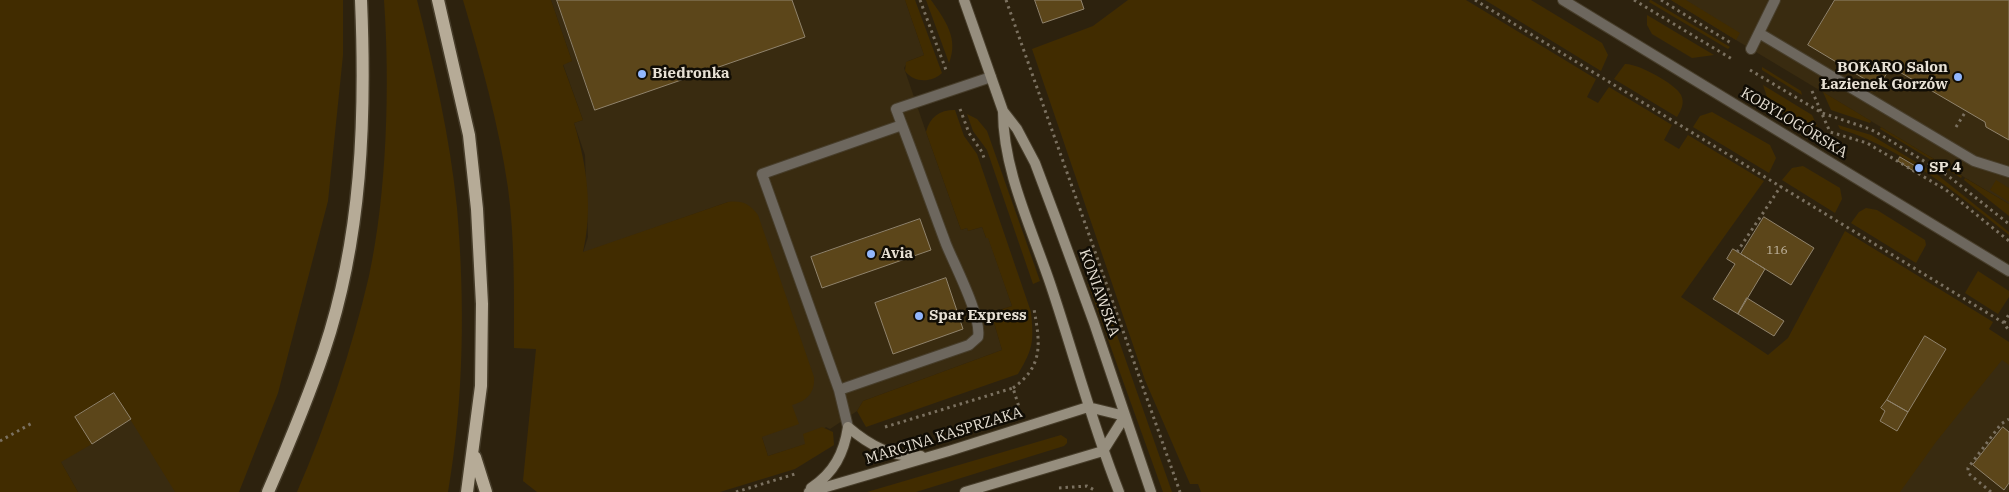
<!DOCTYPE html>
<meta charset="utf-8">
<style>
body{margin:0}
canvas{display:block;background:#2d220e}
</style>
<canvas width="2009" height="492"></canvas>
<script>
const context = document.querySelector('canvas').getContext('2d');
context.lineJoin = 'round';
function fillPath(path, color) { context.fillStyle = color; context.fill(path, 'evenodd'); }
function stroke(path, color, width, dash) { context.strokeStyle = color; context.lineWidth = width; context.lineCap = dash ? 'butt' : 'round'; context.setLineDash(dash || []); context.stroke(path); }
function drawText(font, color, halo, rows, align = 'center') {
  context.font = font + ' "IBM Plex Serif",serif'; context.lineWidth = 5; context.setLineDash([]); context.textBaseline = 'middle'; context.strokeStyle = halo; context.fillStyle = color; for (const [text, x, y, turn = 0] of rows) {
    context.save(); context.translate(x, y); context.rotate((+turn || 0) * Math.PI / 180); context.textAlign = isNaN(turn) ? turn : align; if (halo) context.strokeText(text, 0, 0); context.fillText(text, 0, 0); context.restore();
  }
}
fillPath(new Path2D(`
 M 551,0 L 905,0 L 924,55 L 908,61 L 904,68 L 926,132 L 961,230 L 967,228 L 968,231 L 982,227 L 986,238 L 988,237 L 1012,306 L 993,312 L 992,316 L 1002,350 L 863,401 L 857,411 L 830,429 L 826,427 L 806,444 L 768,456 L 762,437 L 792,404 L 728,202 L 583,253 L 588,237 L 585,155 L 574,123 L 583,120 L 563,64 L 572,61 Z
 M 1671,0 L 2009,0 L 2009,204 L 1736,40 Z
 M 0,154 L 187,492 L 78,492 L 0,355 Z
 M 2009,352 L 2009,492 L 1846,492 Z`), '#392b10');
fillPath(new Path2D(`
 M 0,0 L 343,0 L 343,55 L 328,201 L 278,393 L 239,492 L 175,492 L 114,393 L 75,417 L 92,444 L 61,462 L 78,492 L 0,492 Z
 M 384,0 L 417,0 C 434,68 450,138 457,208 C 465,302 464,399 448,492 L 297,492 C 327,423 352,349 369,276 C 387,193 390,85 384,0 Z
 M 463,0 L 551,0 L 572,61 L 563,65 L 583,120 L 574,123 C 587,166 593,208 583,252 L 728,202 C 742,200 750,204 758,215 L 814,377 C 815,393 807,401 792,405 L 799,424 L 762,437 L 768,456 L 805,444 L 803,434 L 822,427 L 833,432 L 834,445 L 795,469 L 720,492 L 537,492 L 523,481 L 536,349 L 514,348 C 514,295 515,241 508,188 C 499,125 481,61 463,0 Z
 M 905,0 L 915,0 L 942,73 C 931,83 914,83 905,71 L 906,62 L 924,55 Z
 M 926,0 L 931,0 C 945,20 959,38 949,63 Z
 M 1128,0 L 1466,0 L 1596,79 L 1587,97 L 1598,103 L 1609,87 L 1672,125 L 1664,140 L 1679,149 L 1688,135 L 1764,181 L 1681,297 L 1768,355 L 1788,338 L 1845,231 L 1993,322 L 1989,329 L 2009,342 L 2009,365 L 2002,360 L 1936,442 L 1900,492 L 1201,492 L 1198,484 L 1190,484 L 1145,380 L 1032,49 L 1093,26 Z
 M 1485,0 L 1531,0 L 1602,43 L 1608,55 L 1601,71 Z
 M 1650,0 L 1651,0 L 1730,47 L 1728,49 L 1649,2 Z
 M 1671,0 L 1686,0 L 1740,33 L 1736,40 Z
 M 1647,15 L 1714,55 L 1692,58 L 1652,34 L 1647,25 Z
 M 1625,64 C 1637,63 1676,84 1681,95 C 1685,103 1681,110 1677,117 L 1614,79 Z
 M 1762,67 L 1801,91 L 1802,95 L 1762,70 Z
 M 1763,85 L 1812,115 L 1821,134 L 1770,106 Z
 M 1823,92 L 1871,121 L 1870,123 L 1831,110 Z
 M 955,110 L 964,136 L 977,154 L 1031,312 C 1034,342 1033,349 1018,374 L 866,427 L 857,411 L 863,401 L 1002,350 L 992,316 L 993,312 L 1012,306 L 988,238 L 986,238 L 982,227 L 968,231 L 967,228 L 961,230 L 926,132 C 930,117 939,110 955,110 Z
 M 1712,112 L 1770,145 L 1776,158 L 1769,173 L 1693,127 L 1700,116 Z
 M 967,114 L 977,119 L 987,131 L 1040,281 L 1033,284 L 987,150 L 973,131 Z
 M 1838,125 L 1871,135 L 1939,176 L 2009,232 L 2009,235 C 1957,194 1904,149 1840,129 Z
 M 1881,127 L 1962,176 L 1961,178 L 1880,129 Z
 M 1803,166 L 1840,188 L 1842,199 L 1835,213 L 1782,180 L 1792,168 Z
 M 1965,178 L 2009,204 L 2009,216 L 1964,180 Z
 M 1996,180 L 2009,188 L 2009,202 L 1990,190 Z
 M 1866,208 L 1877,210 L 1925,240 L 1926,245 L 1916,263 L 1851,223 L 1859,212 Z
 M 1978,271 L 2009,291 L 2009,297 L 1998,314 L 1965,293 Z
 M 1098,281 L 1172,492 L 1163,492 L 1088,284 Z
 M 1061,435 L 1067,439 L 1067,443 L 1064,446 L 916,492 L 867,492 Z`), '#412c00');
const building = new Path2D(`
 M 557,0 L 792,0 L 805,37 L 595,110 Z
 M 1035,0 L 1081,0 L 1084,9 L 1043,23 Z
 M 1835,0 L 2009,0 L 2009,140 L 1986,127 L 1985,122 L 1891,67 L 1878,87 L 1808,45 Z
 M 1900,157 L 1917,167 L 1915,172 L 1898,161 Z
 M 1764,217 L 1814,248 L 1791,285 L 1741,254 Z
 M 920,219 L 931,250 L 822,288 L 811,257 Z
 M 1733,249 L 1765,269 L 1738,314 L 1713,299 L 1735,264 L 1727,259 Z
 M 946,278 L 963,329 L 893,354 L 875,303 Z
 M 1747,298 L 1784,321 L 1774,336 L 1738,314 Z
 M 1925,336 L 1946,349 L 1908,412 L 1887,400 Z
 M 114,393 L 131,419 L 92,444 L 75,417 Z
 M 1887,400 L 1908,412 L 1897,431 L 1880,421 L 1885,411 L 1881,408 Z
 M 2003,427 L 2009,432 L 2009,483 L 2004,490 L 1973,465 Z`);
fillPath(building, '#5c461a');
stroke(building, '#90836c', 1);
const service = new Path2D(`
 M 1759,33 L 1974,161 L 2009,172
 M 1751,49 L 1775,0
 M 839,390 L 969,345 L 978,337 C 982,317 954,264 946,244 C 931,204 917,164 902,125
 M 848,427 L 839,390 L 762,174 L 902,125 L 896,109 L 991,77`);
const tertiary = new Path2D(`
 M 1563,0 L 2009,271`);
const secondary = new Path2D(`
 M 964,0 L 1003,111 L 1017,129 L 1035,163 L 1056,219 L 1094,323 L 1151,492
 M 1003,111 C 1003,171 1032,229 1051,286 C 1074,355 1092,424 1119,492
 M 1088,407 L 1125,416
 M 848,427 C 869,445 892,458 921,456
 M 1103,451 L 1125,416
 M 811,488 C 834,473 844,453 848,427
 M 809,492 L 949,451 L 1088,407
 M 965,492 L 1103,451`);
const primary = new Path2D(`
 M 438,0 L 469,135 L 477,209 L 482,304 L 481,386 L 467,492
 M 475,457 L 486,492
 M 268,492 C 288,446 308,399 324,351 C 362,238 366,118 361,0`);
stroke(service, '#473d2a', 12);
stroke(tertiary, '#473d2a', 12);
stroke(secondary, '#473d2a', 12);
stroke(primary, '#473d2a', 15);
stroke(new Path2D(`
 M 920,0 L 946,70
 M 1006,0 L 1180,492
 M 1475,0 L 2004,323 L 2009,331
 M 1634,0 L 1732,59
 M 1661,0 L 1731,43
 M 1750,70 L 1822,113 L 1870,129 L 1881,135 L 1947,175 L 2009,224
 M 1812,91 L 1830,132 L 1867,143 L 1946,190 L 2009,241
 M 960,109 L 969,133 L 982,152 L 985,161
 M 1956,127 L 1966,111
 M 1737,252 L 1781,186
 M 2004,323 L 2009,314
 M 1013,388 C 1044,366 1040,343 1034,309
 M 885,427 L 1013,388 L 1019,407
 M 0,441 L 34,422
 M 1059,488 L 1087,486 L 1096,491
 M 736,492 L 795,474
 M 1991,492 L 1968,473 L 1968,468 L 2001,424 L 2009,419`), '#7b7160', 3, [2.5, 4]);
stroke(service, '#6d675e', 10);
stroke(tertiary, '#6d675e', 10);
stroke(secondary, '#968e7e', 10);
stroke(primary, '#b6ab97', 12);
for (const [x, y, r, color] of [
 [642,74,5,"#92b7fd"],
 [1958,77,5,"#92b7fd"],
 [1919,168,5,"#92b7fd"],
 [871,254,5,"#92b7fd"],
 [919,316,5,"#92b7fd"]
]) { const dot = new Path2D(); dot.arc(x, y, r, 0, 2 * Math.PI); context.fillStyle = color; context.fill(dot); stroke(dot, '#110d05', 2); }
drawText('12px', '#c5baa6', null, [
 ["116",1777,251]
]);
drawText('bold 15px', '#e8e1d5', '#110d05', [
 ["BOKARO Salon",1948,68,"right"],
 ["Łazienek Gorzów",1948,85,"right"],
 ["Biedronka",652,74],
 ["SP 4",1929,168],
 ["Avia",881,254],
 ["Spar Express",929,316]
], 'left');
drawText('15px', '#e8e1d5', '#110d05', [
 ["KOBYLOGÓRSKA",1794,123,31],
 ["KONIAWSKA",1099,293,70],
 ["MARCINA KASPRZAKA",944,436,-17]
]);
</script>
